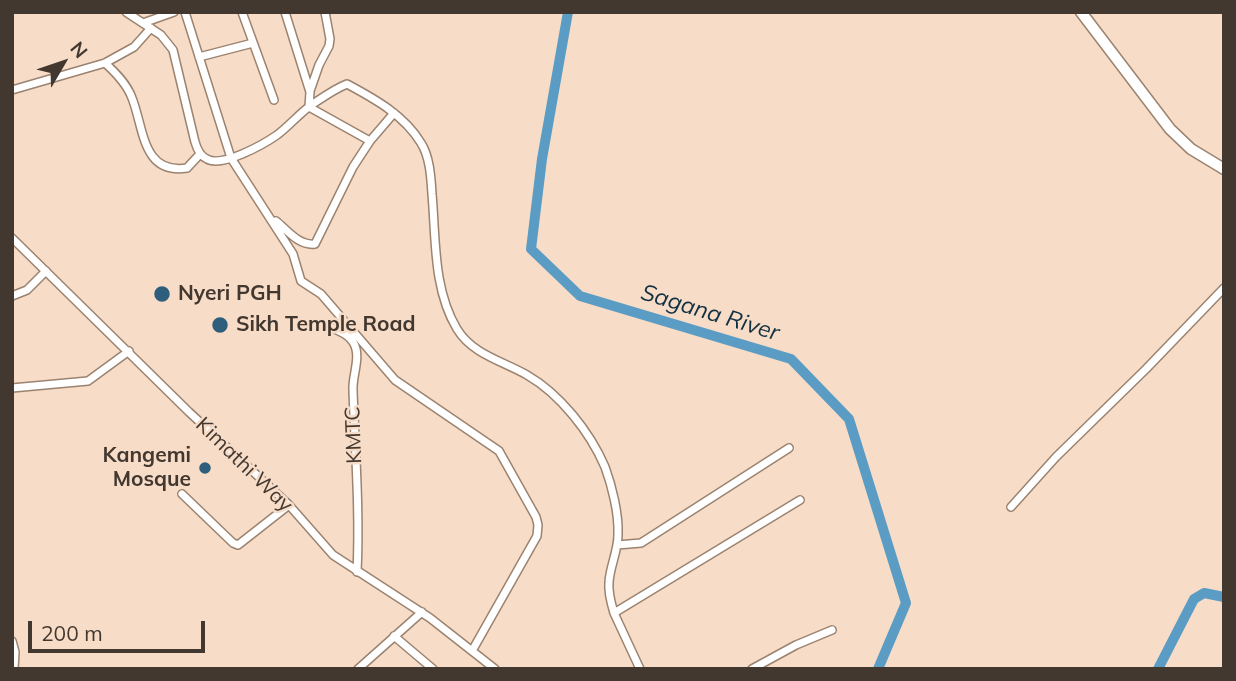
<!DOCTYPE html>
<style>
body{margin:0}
#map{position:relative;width:1236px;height:681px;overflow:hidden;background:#f7dcc7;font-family:Mulish,sans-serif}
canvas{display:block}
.frame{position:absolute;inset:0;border:14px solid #433830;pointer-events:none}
.north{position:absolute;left:28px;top:28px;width:70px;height:70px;-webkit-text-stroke:5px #f7dcc7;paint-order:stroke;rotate:51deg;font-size:19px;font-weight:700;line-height:28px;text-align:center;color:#433830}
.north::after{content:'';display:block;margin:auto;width:24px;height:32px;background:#433830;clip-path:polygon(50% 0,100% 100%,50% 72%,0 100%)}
.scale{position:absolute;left:28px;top:621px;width:177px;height:32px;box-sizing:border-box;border:4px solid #433830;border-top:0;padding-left:9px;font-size:21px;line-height:24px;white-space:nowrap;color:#433830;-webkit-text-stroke:5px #f7dcc7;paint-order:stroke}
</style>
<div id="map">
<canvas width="1236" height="681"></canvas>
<div class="frame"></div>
<div class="north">N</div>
<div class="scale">200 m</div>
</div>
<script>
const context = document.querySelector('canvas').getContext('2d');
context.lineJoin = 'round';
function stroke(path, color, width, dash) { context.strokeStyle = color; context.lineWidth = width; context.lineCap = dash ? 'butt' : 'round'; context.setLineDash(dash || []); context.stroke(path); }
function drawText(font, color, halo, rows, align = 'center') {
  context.font = font + ' Mulish,sans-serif'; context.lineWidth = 5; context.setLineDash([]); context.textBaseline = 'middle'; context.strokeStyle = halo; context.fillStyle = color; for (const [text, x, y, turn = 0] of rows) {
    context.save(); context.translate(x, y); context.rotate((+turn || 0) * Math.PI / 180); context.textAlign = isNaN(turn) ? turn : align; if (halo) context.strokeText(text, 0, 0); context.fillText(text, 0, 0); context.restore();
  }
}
stroke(new Path2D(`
 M 568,12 L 542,159 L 531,249 L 580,296 L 791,359 L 849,419 L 906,603 L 878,669
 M 1158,669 L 1194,599 L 1204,593 L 1224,597`), '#5a9cc4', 10);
const minor = new Path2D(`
 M 126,12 L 161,35 L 173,50 L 195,142 C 197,149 200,156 207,159 C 222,168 264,144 277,135 C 289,126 298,115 310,106 C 322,98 334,89 347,84 C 375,99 404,115 421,143 C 430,157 431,178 432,194 C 436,239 433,289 457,329 C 473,355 503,361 527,375 C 560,394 590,432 605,467 C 612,486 619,514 618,535 C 618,551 610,566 609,582 C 608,592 611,603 614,613 L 640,669
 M 185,12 L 231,158 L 293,254 L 301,281 L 321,294 L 395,380 L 499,451 L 536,517 L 538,525 L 537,536 L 472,651
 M 242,12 L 274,100
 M 285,12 L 310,92 L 309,107 L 370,141
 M 143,23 L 174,12
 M 199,57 L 253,43
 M 105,63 C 116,73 127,84 132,98 C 144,128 142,175 187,168 L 200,154
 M 12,90 L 105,63 L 134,47 L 151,28
 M 310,91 L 319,65 L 329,46 L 330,39 L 325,12
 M 276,221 C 288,231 299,246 315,244 L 353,167 L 370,141 L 394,113
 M 12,238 L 189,412 L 289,505 L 333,555 L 430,618 L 495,669
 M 12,296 L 27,290 L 46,271
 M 316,323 C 328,327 346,331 353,342 C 362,356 352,375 353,390 C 355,450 360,511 357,572
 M 12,388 L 88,381 L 129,351
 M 182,494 L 233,543 L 238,545 L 289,505
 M 1011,507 L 1056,457 L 1146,369 L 1224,288
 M 617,545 L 641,543 L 789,448
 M 614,613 L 800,500
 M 394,636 L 433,669
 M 12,641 L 15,652 L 14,669
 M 358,669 L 422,612
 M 752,669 L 796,645 L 832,630`);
const major = new Path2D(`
 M 1081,12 L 1170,129 L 1191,149 L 1224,169`);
stroke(minor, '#9b8370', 10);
stroke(major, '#9b8370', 13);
stroke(minor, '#fff', 7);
stroke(major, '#fff', 10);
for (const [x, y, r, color] of [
 [162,294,9,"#2e5e7c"],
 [220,325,9,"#2e5e7c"],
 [205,468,7,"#2e5e7c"]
]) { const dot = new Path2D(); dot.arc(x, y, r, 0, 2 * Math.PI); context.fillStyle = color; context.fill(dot); stroke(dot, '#f7dcc7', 2.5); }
drawText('bold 21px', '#433830', '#f7dcc7', [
 ["Nyeri PGH",178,294],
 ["Sikh Temple Road",236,325],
 ["Kangemi",191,456,"right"],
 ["Mosque",191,480,"right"]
], 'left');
drawText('21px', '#433830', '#f7dcc7', [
 ["KMTC",354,435,-92],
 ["Kimathi Way",244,465,44]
]);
drawText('italic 23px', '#113041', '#f7dcc7', [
 ["Sagana River",710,313,17]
]);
</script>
